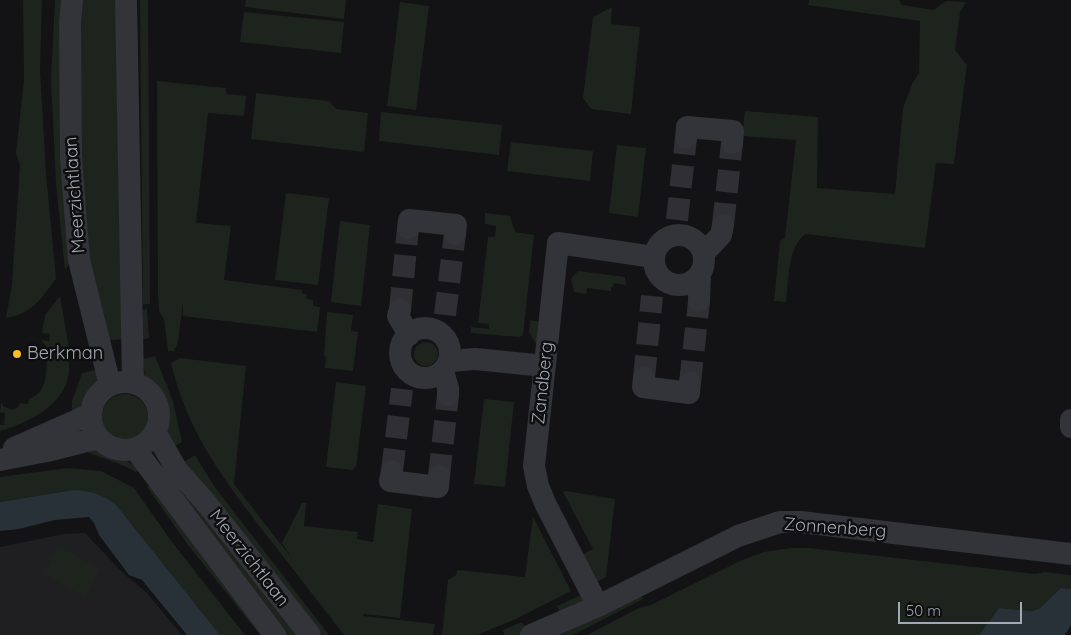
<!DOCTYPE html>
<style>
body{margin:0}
#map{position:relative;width:1071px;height:635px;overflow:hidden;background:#131214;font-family:Quicksand,sans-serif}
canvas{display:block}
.scale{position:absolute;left:898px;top:602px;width:124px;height:22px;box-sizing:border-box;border:2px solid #a3a8b5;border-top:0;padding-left:6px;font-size:15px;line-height:18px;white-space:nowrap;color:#a3a8b5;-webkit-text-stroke:4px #0e0e0f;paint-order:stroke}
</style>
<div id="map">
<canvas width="1071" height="635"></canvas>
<div class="scale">50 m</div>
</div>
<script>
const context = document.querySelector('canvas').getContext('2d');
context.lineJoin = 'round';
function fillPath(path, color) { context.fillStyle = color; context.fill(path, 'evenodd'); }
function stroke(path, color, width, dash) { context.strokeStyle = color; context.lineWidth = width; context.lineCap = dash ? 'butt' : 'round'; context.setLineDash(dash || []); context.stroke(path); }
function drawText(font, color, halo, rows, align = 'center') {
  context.font = font + ' Quicksand,sans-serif'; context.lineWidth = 5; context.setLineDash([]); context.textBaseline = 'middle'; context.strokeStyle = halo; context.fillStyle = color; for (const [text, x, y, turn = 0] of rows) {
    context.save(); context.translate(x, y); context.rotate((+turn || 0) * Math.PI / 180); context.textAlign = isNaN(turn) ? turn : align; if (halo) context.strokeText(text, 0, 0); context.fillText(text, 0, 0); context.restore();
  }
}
fillPath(new Path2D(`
 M 85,533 L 123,573 L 146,592 L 182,635 L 0,635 L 0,547 L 64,534 Z`), '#1f1e21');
fillPath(new Path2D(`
 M 23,0 L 42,0 L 40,70 L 46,174 L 56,279 C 40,299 34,313 6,318 L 12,284 L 20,165 L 16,153 L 24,80 Z
 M 55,0 L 61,0 L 72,259 L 65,270 L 56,184 L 51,80 Z
 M 82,0 L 122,0 L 123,339 L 103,341 L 88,272 L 76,136 Z
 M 140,0 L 148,0 L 150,304 L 143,304 Z
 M 246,0 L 346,0 L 344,19 L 245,7 Z
 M 809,0 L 899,0 L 902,5 L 934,10 L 946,1 L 966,2 L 960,12 L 955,50 L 967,65 L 954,164 L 936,163 L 925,248 L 806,234 C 787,246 789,282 786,302 L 774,301 L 780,241 L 785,238 L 796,140 L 742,136 L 745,111 L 818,117 L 817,188 L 895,194 L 903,108 L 912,84 L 919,73 L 920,21 L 808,5 Z
 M 400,2 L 429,6 L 416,110 L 387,106 Z
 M 612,7 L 611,24 L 640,27 L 631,114 L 591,109 L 583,98 L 593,17 Z
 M 244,12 L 344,22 L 341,53 L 240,42 Z
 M 157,81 L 226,88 L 226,94 L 246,96 L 244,116 L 208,113 L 196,223 L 231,226 L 224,280 L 302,290 L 302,294 L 307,294 L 306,298 L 313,300 L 313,306 L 320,307 L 317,332 L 183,316 L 183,302 L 178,342 L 174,351 L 168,351 L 164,319 L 159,311 L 158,294 Z
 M 256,93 L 329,101 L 336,109 L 368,113 L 364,152 L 251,139 Z
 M 381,112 L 502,125 L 499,155 L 379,141 Z
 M 511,142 L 593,151 L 590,181 L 507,171 Z
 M 617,145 L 646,148 L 638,217 L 609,213 Z
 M 286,193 L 329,198 L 318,285 L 275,280 Z
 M 485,213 L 510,216 L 515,232 L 534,235 L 523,335 L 519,337 L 471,333 L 471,327 L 489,329 L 489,324 L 478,323 L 488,237 L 495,237 L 496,226 L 485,224 Z
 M 340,221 L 370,225 L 361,306 L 331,302 Z
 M 578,271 L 625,277 L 626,285 L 614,283 L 613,287 L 611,287 L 611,291 L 587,288 L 586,294 L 574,292 L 571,279 Z
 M 60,296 L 69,348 L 61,350 L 60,348 L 54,350 L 56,355 L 71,350 L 72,355 L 68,356 C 77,398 35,421 0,431 L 0,425 L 4,425 L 5,413 L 0,412 L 1,402 L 3,406 L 12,410 L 18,407 L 20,403 L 28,404 L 29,399 C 50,392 46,366 47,348 L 41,340 L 49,341 L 50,334 L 42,333 L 45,315 Z
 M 147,309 L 149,338 L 139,340 L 143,310 Z
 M 327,312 L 353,315 L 351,331 L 358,332 L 353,371 L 325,368 L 326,357 L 324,356 Z
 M 530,320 L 542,322 L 537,345 L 529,333 Z
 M414 354a12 12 0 1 1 24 0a12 12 0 1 1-24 0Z
 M 155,356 L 173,401 L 182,442 L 171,448 L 165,428 L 165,411 L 160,394 L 145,379 L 143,359 Z
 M 180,358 L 246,366 L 234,484 L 293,560 L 282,543 L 302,503 L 306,503 L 304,526 L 358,532 L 357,539 L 373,542 L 378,504 L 412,509 L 400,618 L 364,614 L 363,616 L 435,624 L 433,635 L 344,635 C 320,604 296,573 271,541 C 227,484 188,435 171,363 Z
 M 99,369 C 97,390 88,401 72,414 L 72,401 L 82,373 Z
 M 336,382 L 366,386 L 356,467 L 354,467 L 353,470 L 326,467 Z
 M102 417a23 23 0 1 1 46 0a23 23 0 1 1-46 0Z
 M 484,399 L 514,402 L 505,487 L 474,484 Z
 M 95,447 L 127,461 L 140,469 L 136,472 C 121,463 103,459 87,452 Z
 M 195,455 L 214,486 L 329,635 L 323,635 L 234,526 L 181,464 Z
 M 68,468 L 101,471 L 134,488 L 172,542 L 245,635 L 220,635 L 117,506 L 73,490 L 0,502 L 0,477 Z
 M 172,471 L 305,635 L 281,635 L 163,477 Z
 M 153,484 L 266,635 L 260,635 L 188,545 L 147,487 Z
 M 566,491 L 615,499 L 606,577 L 595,583 L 580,556 L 593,549 L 563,492 Z
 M 533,517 L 571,591 L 516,619 L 477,635 L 442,635 L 448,580 L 456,575 L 457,570 L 525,577 Z
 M 58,546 L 100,569 L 85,597 L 43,574 Z
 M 792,548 L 809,548 L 1036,574 L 1045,572 L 1071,575 L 1071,589 L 1061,588 L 1040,608 L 1032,611 L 999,608 L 979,635 L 587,635 L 639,608 L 651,605 L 742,560 L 764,552 Z
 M 640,593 L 643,599 L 573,635 L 560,635 Z
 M 583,594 L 582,602 L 562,616 L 557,606 Z
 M 522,622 L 528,633 L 524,635 L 504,635 L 503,630 Z`), '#1d241e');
fillPath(new Path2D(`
 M 73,490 C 90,491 103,494 117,506 L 220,635 L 187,635 L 142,580 L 129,575 L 99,535 L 94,523 L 89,517 L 55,520 L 19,529 L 0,531 L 0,502 Z
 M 1061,588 L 1071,589 L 1071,625 L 1065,635 L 979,635 L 999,608 L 1032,611 L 1040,608 Z`), '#283138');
stroke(new Path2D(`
 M 677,220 L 686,138
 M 723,225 L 732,143
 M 400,310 L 408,228
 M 445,315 L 455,234
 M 644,378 L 652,296
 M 690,383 L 699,301
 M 392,471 L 402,389
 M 439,476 L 448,395`), '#303034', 22, [22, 11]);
stroke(new Path2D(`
 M 72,0 L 70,23 L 71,158 L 79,260 L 110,385
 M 126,0 L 133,383
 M 686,138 L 687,127 L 733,131 L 732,143
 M 408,228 L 409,220 L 456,225 L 455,234
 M654 260a25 25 0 1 1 50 0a25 25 0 1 1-50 0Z
 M 704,253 L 721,235 L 723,225
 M 699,301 L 700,274
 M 400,310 L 398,316 L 409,335
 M400 353a25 25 0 1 1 50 0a25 25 0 1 1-50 0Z
 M 449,361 L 475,359 L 545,366
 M 443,371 L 448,388 L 448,395
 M 644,378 L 643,387 L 689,393 L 690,383
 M91 416a34 34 0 1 1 68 0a34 34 0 1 1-68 0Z
 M 1071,420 L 1071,427
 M 155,432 L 177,470 L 207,504 L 310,635
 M 14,448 L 91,414
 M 135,449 L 275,635
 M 0,460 L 47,451 L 98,438
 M 392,471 L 390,481 L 438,487 L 439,476
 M 598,606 L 546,505 L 538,486 L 534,466 L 558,243 L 654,257
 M 531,635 L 598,606 L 738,536 L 780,522 L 801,522 L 1071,554`), '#333439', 22);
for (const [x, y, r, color] of [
 [17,354,5,"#fabc25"]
]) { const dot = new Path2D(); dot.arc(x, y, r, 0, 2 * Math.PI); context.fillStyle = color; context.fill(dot); stroke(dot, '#0e0e0f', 2); }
drawText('18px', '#a3a8b5', '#0e0e0f', [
 ["Meerzichtlaan",75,195,-94],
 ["Zandberg",543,383,-84],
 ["Zonnenberg",835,528,4],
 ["Meerzichtlaan",249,558,52]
]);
drawText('18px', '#a3a8b5', '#0e0e0f', [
 ["Berkman",27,354]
], 'left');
</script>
